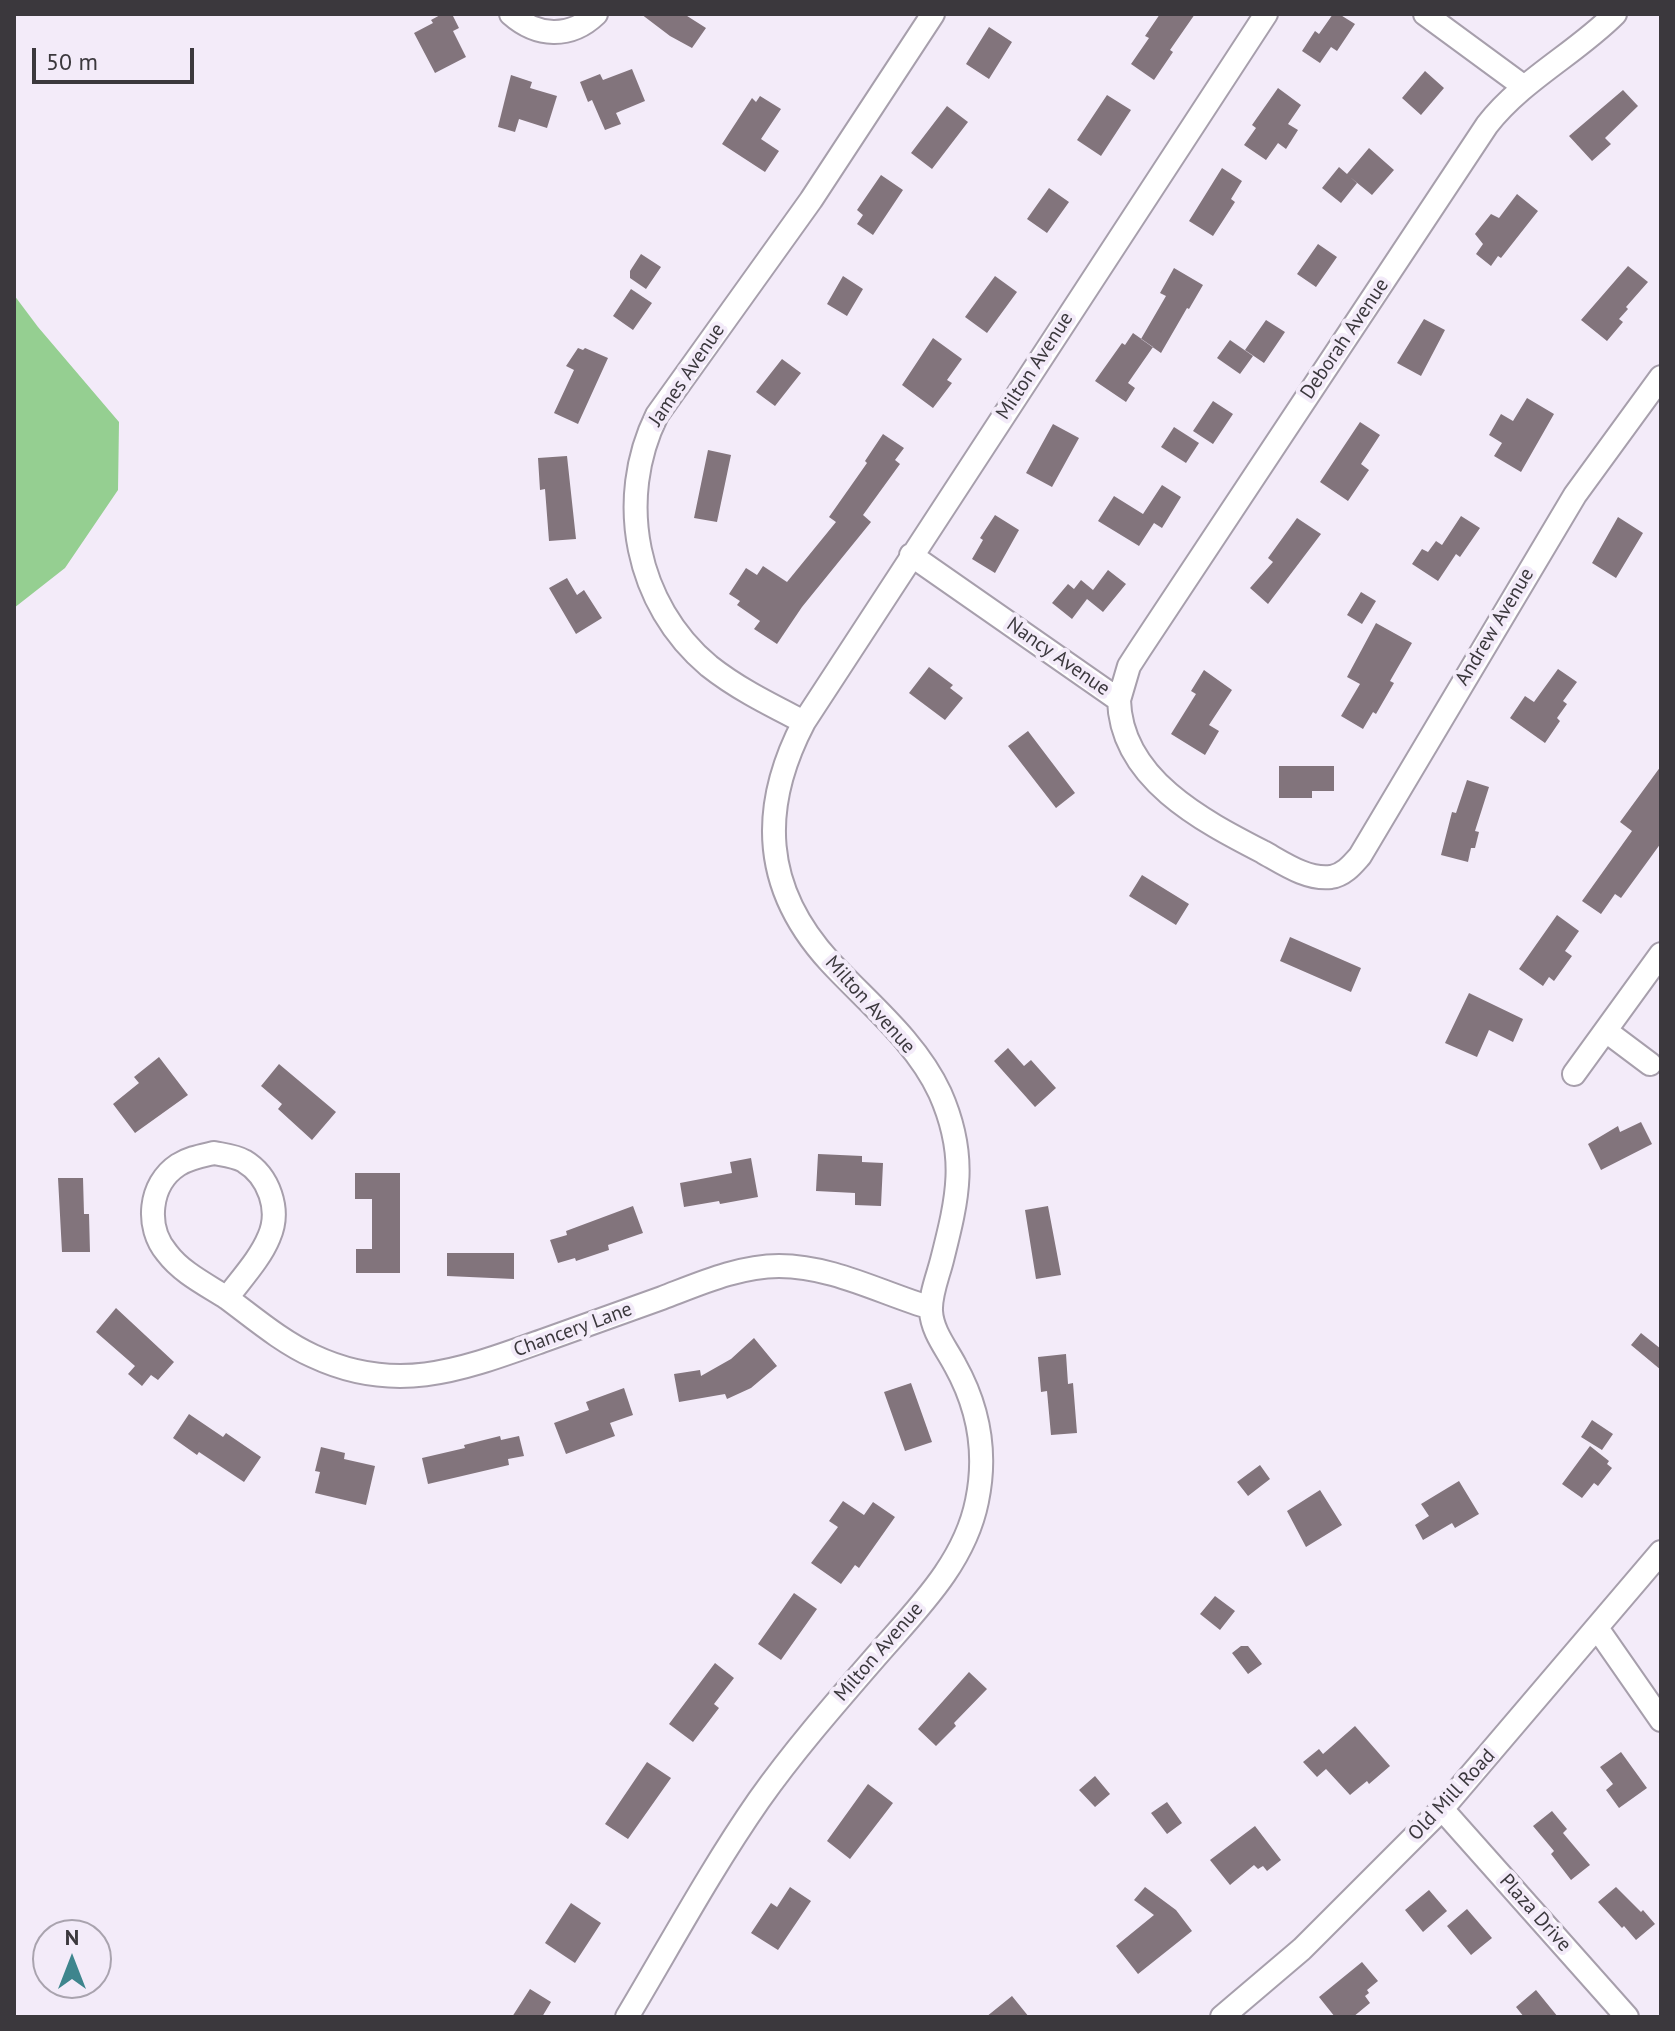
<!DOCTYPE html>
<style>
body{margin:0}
#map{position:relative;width:1675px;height:2031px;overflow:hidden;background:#f3ebf9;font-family:"PT Sans",sans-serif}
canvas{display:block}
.frame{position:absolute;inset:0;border:16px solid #3b383d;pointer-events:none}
.north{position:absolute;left:32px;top:1919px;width:80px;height:80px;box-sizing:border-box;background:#f3ebf9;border:2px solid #a9a3ae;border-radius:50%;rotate:0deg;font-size:22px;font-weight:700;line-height:32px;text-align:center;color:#3b383d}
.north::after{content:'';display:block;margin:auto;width:28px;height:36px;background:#3e858d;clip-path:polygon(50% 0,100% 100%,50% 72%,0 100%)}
.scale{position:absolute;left:32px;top:48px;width:162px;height:36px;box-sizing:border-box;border:4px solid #3b383d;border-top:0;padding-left:10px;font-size:24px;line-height:28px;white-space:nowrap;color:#3b383d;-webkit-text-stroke:6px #f3ebf9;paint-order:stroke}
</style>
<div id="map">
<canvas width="1675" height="2031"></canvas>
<div class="frame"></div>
<div class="north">N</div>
<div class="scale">50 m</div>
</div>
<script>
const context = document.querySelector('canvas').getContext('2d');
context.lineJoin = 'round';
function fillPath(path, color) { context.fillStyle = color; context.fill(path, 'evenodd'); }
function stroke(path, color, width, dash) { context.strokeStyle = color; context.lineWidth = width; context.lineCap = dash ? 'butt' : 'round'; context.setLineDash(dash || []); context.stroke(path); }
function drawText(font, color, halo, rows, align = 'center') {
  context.font = font + ' "PT Sans",sans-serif'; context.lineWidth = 8; context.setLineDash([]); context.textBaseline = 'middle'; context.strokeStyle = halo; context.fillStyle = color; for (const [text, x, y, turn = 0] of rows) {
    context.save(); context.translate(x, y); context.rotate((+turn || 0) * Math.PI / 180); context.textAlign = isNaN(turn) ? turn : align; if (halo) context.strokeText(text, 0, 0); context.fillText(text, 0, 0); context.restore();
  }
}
fillPath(new Path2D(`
 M 14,295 L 38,327 L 119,422 L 118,490 L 65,568 L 14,608 Z`), '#95cf91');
fillPath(new Path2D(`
 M 442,14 L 452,14 L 459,28 L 453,31 L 466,57 L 435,73 L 414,33 L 433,23 L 431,20 Z
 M 641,14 L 684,14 L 706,28 L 692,48 L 670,36 Z
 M 1160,14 L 1195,14 L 1170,50 L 1173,52 L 1154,80 L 1131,64 L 1149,38 L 1145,36 Z
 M 1333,14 L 1339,14 L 1355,24 L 1337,51 L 1331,47 L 1320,63 L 1302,51 L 1315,31 L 1319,34 Z
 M 989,27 L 1012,42 L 989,79 L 966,64 Z
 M 632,69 L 645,101 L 616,113 L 621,124 L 605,130 L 592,100 L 588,102 L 580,82 L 600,74 L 603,80 Z
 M 1425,71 L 1444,88 L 1421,115 L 1402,98 Z
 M 511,75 L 532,82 L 530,88 L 557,96 L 547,128 L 519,119 L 515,132 L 498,127 Z
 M 1278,88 L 1301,105 L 1288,124 L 1298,130 L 1286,149 L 1278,143 L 1266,160 L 1244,145 L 1256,128 L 1252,125 Z
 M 1623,90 L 1638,106 L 1605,138 L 1611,144 L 1592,161 L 1569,136 Z
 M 1107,95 L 1131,110 L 1101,156 L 1077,140 Z
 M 760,96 L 781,109 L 761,139 L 779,151 L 765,172 L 722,144 L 752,98 L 756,102 Z
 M 947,106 L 968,122 L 932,169 L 911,153 Z
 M 1369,148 L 1394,170 L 1372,195 L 1350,177 L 1357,183 L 1341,203 L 1322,188 L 1339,167 L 1347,174 Z
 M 1222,168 L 1242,181 L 1231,199 L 1235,202 L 1213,236 L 1189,221 Z
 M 881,175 L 903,190 L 873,235 L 857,224 L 863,215 L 857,210 Z
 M 1049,188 L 1069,202 L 1047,233 L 1027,219 Z
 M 1517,194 L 1538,211 L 1501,258 L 1498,256 L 1491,266 L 1476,254 L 1483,244 L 1475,234 L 1491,214 L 1499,218 Z
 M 1318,244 L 1337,257 L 1316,287 L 1297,274 Z
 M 641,254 L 661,267 L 646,289 L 630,278 L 630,271 Z
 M 1628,266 L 1648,282 L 1626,307 L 1628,309 L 1619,319 L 1623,322 L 1607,341 L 1581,320 Z
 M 1174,268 L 1203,285 L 1189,309 L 1187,308 L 1161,353 L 1141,339 L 1166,296 L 1160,293 Z
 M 843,276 L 863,289 L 847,316 L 827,304 Z
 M 995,276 L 1017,292 L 987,333 L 965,317 Z
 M 631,289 L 652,303 L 633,330 L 613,316 Z
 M 1424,319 L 1445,330 L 1421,376 L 1397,363 Z
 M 1266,320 L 1285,332 L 1264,363 L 1245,350 Z
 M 1133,333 L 1153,347 L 1128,383 L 1135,388 L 1126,402 L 1095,381 L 1122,343 L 1125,345 Z
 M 933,338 L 962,359 L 947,380 L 952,383 L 933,408 L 902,385 Z
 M 1230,340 L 1253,356 L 1240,374 L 1217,358 Z
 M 578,348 L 583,350 L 585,348 L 608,358 L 578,424 L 554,413 L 574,370 L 566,366 Z
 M 782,359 L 801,373 L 775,406 L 756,392 Z
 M 1527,398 L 1554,414 L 1521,472 L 1494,456 L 1502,443 L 1489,435 L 1501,414 L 1513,421 Z
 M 1213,401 L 1233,414 L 1213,444 L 1193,431 Z
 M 1360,422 L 1380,435 L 1361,464 L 1369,470 L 1348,501 L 1320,482 Z
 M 1053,424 L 1079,438 L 1052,487 L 1026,473 Z
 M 1174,427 L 1199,443 L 1186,463 L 1161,447 Z
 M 883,434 L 904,448 L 895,460 L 900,464 L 863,515 L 871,522 L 802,607 L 777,644 L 754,629 L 760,621 L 737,605 L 740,601 L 729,594 L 746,568 L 757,575 L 763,566 L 787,582 L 836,522 L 829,517 L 867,463 L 865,461 Z
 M 708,450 L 731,455 L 717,522 L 694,518 Z
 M 567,456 L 576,539 L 549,541 L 545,489 L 540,490 L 538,458 Z
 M 1162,485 L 1181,497 L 1162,528 L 1154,523 L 1139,546 L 1098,521 L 1114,496 L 1143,514 Z
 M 995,515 L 1019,530 L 995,573 L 972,559 L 983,540 L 980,538 Z
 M 1461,516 L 1480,528 L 1460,557 L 1456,554 L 1438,581 L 1412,564 L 1422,549 L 1428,552 L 1436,541 L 1442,545 Z
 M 1618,517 L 1643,533 L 1616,578 L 1592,563 Z
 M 1297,518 L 1321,534 L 1268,604 L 1250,588 L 1273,562 L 1268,558 Z
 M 1108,570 L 1126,584 L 1103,612 L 1087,599 L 1072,619 L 1052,603 L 1068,584 L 1074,589 L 1081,580 L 1093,590 Z
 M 567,578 L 577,595 L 584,590 L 602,618 L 576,634 L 549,588 Z
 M 1361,592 L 1376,601 L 1362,624 L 1347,615 Z
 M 1376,623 L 1412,643 L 1390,681 L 1394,683 L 1376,714 L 1373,712 L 1363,729 L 1341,716 L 1360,684 L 1347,677 Z
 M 929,667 L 953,685 L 950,688 L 963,698 L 945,720 L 909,693 Z
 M 1558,669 L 1577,682 L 1563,701 L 1567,704 L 1557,718 L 1560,721 L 1545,743 L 1510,718 L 1525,696 L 1534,702 Z
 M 1204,670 L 1232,690 L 1209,725 L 1219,731 L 1205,755 L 1171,734 L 1196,694 L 1191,691 Z
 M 1028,731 L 1075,793 L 1056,808 L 1008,746 Z
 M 1279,766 L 1334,766 L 1334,791 L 1312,791 L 1312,798 L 1279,798 Z
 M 1661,766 L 1661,843 L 1621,898 L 1615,894 L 1601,914 L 1582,901 L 1632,831 L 1620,822 Z
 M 1467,780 L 1489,787 L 1475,831 L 1479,832 L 1475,848 L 1471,848 L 1468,862 L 1441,855 L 1452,812 L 1456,813 Z
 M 1142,875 L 1189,904 L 1176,925 L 1129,896 Z
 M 1557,915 L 1579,931 L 1565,951 L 1572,956 L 1554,981 L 1549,977 L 1543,986 L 1519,969 Z
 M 1290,937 L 1361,968 L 1351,992 L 1280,961 Z
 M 1469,993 L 1523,1019 L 1513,1042 L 1489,1030 L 1477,1057 L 1445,1043 Z
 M 1008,1048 L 1024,1066 L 1031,1060 L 1056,1088 L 1035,1107 L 994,1061 Z
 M 159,1057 L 188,1095 L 135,1133 L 113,1104 L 139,1083 L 134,1077 Z
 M 279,1064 L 336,1112 L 312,1140 L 278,1109 L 282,1104 L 261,1086 Z
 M 1641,1122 L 1652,1144 L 1601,1170 L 1588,1144 L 1618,1126 L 1620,1132 Z
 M 818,1154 L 862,1156 L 862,1162 L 883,1163 L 881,1206 L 855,1205 L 855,1193 L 816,1191 Z
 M 751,1158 L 758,1197 L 720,1204 L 719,1201 L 684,1207 L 680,1183 L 732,1173 L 730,1162 Z
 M 355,1173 L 400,1173 L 400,1273 L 356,1273 L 356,1249 L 372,1249 L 372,1199 L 355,1199 Z
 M 58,1178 L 83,1178 L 84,1214 L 89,1214 L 90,1252 L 62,1252 Z
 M 633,1206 L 643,1233 L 608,1245 L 609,1250 L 576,1261 L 575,1258 L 558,1263 L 550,1240 L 567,1235 L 566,1231 Z
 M 1048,1206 L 1061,1275 L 1036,1279 L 1025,1210 Z
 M 447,1253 L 514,1253 L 514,1279 L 447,1276 Z
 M 116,1308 L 174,1362 L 158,1380 L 151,1375 L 142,1386 L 128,1374 L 135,1366 L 96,1332 Z
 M 1641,1333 L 1661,1349 L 1661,1370 L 1631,1345 Z
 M 754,1338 L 777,1366 L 751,1388 L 727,1399 L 725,1394 L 679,1402 L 674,1374 L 700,1370 L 701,1376 L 731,1359 Z
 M 1066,1354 L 1068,1384 L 1073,1383 L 1077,1433 L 1051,1435 L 1047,1391 L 1041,1392 L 1038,1357 Z
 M 911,1383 L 932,1442 L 905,1451 L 884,1392 Z
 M 624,1388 L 633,1415 L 610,1423 L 615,1436 L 566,1454 L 554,1423 L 589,1410 L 586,1402 Z
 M 189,1414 L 223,1437 L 226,1433 L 261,1457 L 244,1482 L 199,1452 L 197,1455 L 173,1438 Z
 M 1592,1420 L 1613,1434 L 1602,1450 L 1581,1437 Z
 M 500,1436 L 501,1440 L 519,1436 L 524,1456 L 508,1459 L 509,1465 L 428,1484 L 422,1458 L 465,1448 L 464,1445 Z
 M 1590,1446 L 1609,1461 L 1607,1464 L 1612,1468 L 1598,1486 L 1594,1483 L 1582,1498 L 1562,1484 Z
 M 321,1447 L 345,1453 L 344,1459 L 375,1466 L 366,1505 L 315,1493 L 320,1472 L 315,1471 Z
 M 1260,1465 L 1270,1479 L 1248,1496 L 1237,1482 Z
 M 1459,1481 L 1479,1514 L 1455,1528 L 1452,1523 L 1423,1540 L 1415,1525 L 1429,1516 L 1421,1504 Z
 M 1320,1490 L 1342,1525 L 1306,1547 L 1287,1511 Z
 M 843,1501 L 864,1515 L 873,1502 L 895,1517 L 859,1568 L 855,1565 L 841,1584 L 811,1563 L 838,1527 L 829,1521 Z
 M 794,1593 L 817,1609 L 781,1660 L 758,1644 Z
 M 1215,1596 L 1235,1611 L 1220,1630 L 1200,1614 Z
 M 1241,1646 L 1248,1646 L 1262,1664 L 1248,1674 L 1232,1653 Z
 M 715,1663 L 734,1678 L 714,1704 L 719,1708 L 693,1742 L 669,1724 Z
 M 969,1672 L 987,1689 L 954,1723 L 956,1726 L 936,1746 L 918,1729 Z
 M 1355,1726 L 1390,1766 L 1369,1784 L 1367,1781 L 1350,1795 L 1326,1769 L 1317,1777 L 1303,1762 L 1319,1749 L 1323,1754 Z
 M 1621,1752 L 1647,1788 L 1619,1808 L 1606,1790 L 1613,1784 L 1600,1767 Z
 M 647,1762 L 671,1778 L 628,1839 L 605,1824 Z
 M 1095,1776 L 1110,1794 L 1095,1807 L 1079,1790 Z
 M 868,1784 L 893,1803 L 850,1859 L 827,1841 Z
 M 1167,1802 L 1182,1823 L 1167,1834 L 1151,1813 Z
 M 1552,1811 L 1567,1829 L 1563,1833 L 1590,1865 L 1571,1880 L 1551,1854 L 1554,1851 L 1533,1826 Z
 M 1255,1826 L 1281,1860 L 1267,1871 L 1263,1866 L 1258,1869 L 1254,1865 L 1230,1885 L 1210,1860 Z
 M 790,1887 L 811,1901 L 778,1950 L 751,1933 L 771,1903 L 777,1907 Z
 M 1145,1887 L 1176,1910 L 1192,1931 L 1138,1974 L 1116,1946 L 1154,1915 L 1134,1900 Z
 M 1616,1887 L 1641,1912 L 1643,1910 L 1655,1924 L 1636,1940 L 1624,1926 L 1622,1928 L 1598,1902 Z
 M 1429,1890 L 1447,1911 L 1423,1932 L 1405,1910 Z
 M 571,1903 L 601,1923 L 575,1963 L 545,1943 Z
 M 1467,1909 L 1492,1938 L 1471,1955 L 1447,1926 Z
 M 1362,1962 L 1378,1981 L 1367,1990 L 1369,1993 L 1365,1996 L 1370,2003 L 1353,2017 L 1335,2017 L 1319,1997 Z
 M 530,1989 L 551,2002 L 542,2017 L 512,2017 Z
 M 1536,1990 L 1558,2017 L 1524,2017 L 1516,2007 Z
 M 1012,1996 L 1029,2017 L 986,2017 Z`), '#82747c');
const minor = new Path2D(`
 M 511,14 C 537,37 570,39 596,14
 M 1425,14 L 1523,86
 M 911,555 L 1119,700 C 1121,779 1203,821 1263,852 C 1283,863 1307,880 1331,877 C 1344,875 1352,865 1360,856 L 1575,495 L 1661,377
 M 1119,700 L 1129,666 L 1140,649 L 1487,125 C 1522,80 1575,54 1615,14
 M 804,722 C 771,705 738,689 709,666 C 636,605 615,500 657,415 L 811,200 L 933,14
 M 1606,1031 L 1650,1064
 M 1574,1074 L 1661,954
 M 214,1153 C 224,1155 235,1156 244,1161 C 269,1176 281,1210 269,1237 C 260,1259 241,1279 227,1298 C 207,1285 182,1273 167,1253 C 145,1227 149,1184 178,1165 C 189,1158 201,1156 214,1153 Z
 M 227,1298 C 254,1318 282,1342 313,1356 C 396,1395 461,1370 542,1341 C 582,1327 622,1312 662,1298 C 699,1284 739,1266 779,1266 C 832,1266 881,1293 931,1308
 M 1597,1628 L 1661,1720
 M 1442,1809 L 1627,2017
 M 627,2017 C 670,1945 711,1869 759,1800 C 793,1752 833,1706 872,1661 C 913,1613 964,1566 977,1501 C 987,1453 979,1408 955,1365 C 946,1348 932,1331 931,1311 C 930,1295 938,1276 942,1260 C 958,1197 968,1156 940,1093 C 916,1041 868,1003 830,962 C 762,888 759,808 804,722 L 1266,14
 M 1222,2017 L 1302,1949 L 1442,1809 L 1661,1552`);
stroke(minor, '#a79fac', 26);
stroke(minor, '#fff', 22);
drawText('20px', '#3b383d', '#f3ebf9', [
 ["Deborah Avenue",1345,339,-56],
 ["Milton Avenue",1035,366,-57],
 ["James Avenue",687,375,-56],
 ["Andrew Avenue",1495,627,-59],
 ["Nancy Avenue",1058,657,35],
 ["Milton Avenue",870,1005,48],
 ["Chancery Lane",573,1330,-20],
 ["Milton Avenue",879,1652,-49],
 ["Old Mill Road",1452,1795,-47],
 ["Plaza Drive",1535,1913,48]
]);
</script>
